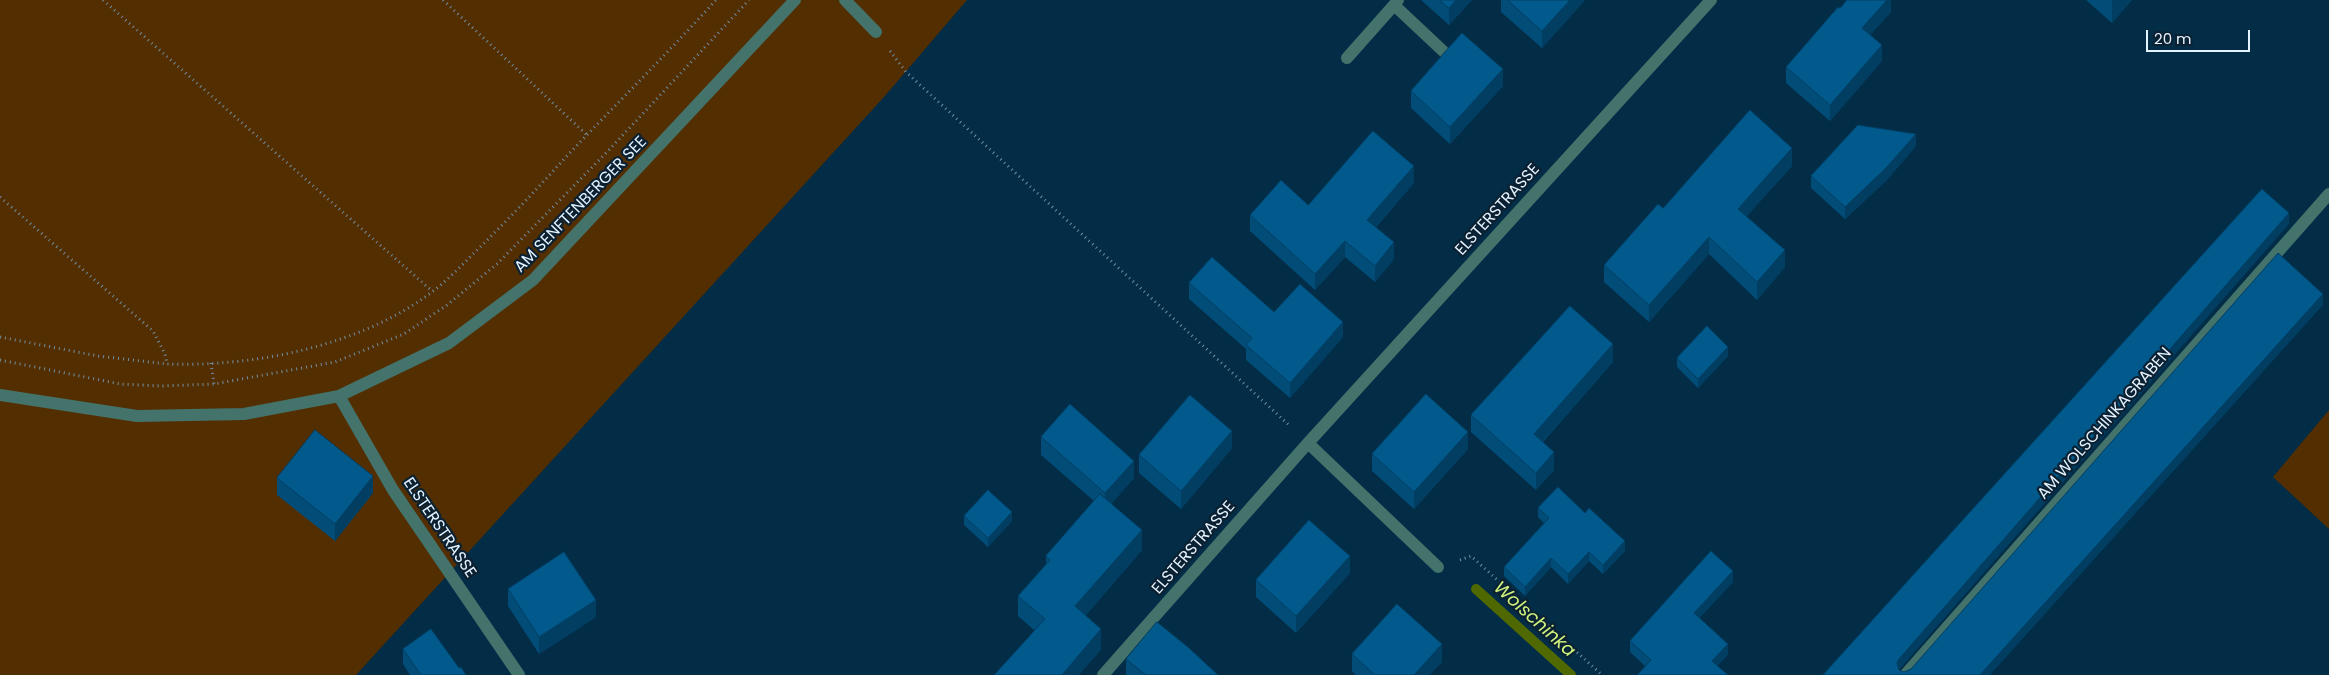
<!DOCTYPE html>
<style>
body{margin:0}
#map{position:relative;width:2329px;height:675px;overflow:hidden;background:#032c46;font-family:Poppins,sans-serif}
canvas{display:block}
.scale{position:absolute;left:2146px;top:30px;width:104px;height:22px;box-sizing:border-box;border:2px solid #e5f3ff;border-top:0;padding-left:6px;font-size:15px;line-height:18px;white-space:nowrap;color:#e5f3ff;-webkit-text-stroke:4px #0b2132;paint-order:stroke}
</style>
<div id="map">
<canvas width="2329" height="675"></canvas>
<div class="scale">20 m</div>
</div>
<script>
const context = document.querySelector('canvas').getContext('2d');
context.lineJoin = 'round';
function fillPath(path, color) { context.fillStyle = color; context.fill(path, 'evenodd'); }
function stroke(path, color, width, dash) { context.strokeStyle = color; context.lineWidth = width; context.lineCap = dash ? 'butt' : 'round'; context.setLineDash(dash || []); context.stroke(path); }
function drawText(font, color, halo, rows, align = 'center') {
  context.font = font + ' Poppins,sans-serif'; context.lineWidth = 4.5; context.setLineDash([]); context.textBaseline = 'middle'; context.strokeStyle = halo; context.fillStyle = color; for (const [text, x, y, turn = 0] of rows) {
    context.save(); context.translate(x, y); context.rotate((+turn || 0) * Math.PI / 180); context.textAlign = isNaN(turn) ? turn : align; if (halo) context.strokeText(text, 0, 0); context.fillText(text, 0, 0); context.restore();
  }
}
fillPath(new Path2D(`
 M 0,0 L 967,0 L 884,97 L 356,675 L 0,675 Z
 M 2329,410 L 2329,529 L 2273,477 Z`), '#532e01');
stroke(new Path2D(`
 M 1476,589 L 1571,675`), '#506800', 10);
stroke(new Path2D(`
 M 103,0 L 432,291
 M 443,0 L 587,135
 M 890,51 L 906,72 L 1290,426
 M 0,197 L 153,331 L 165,354 L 167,364 C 255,367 360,346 432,292 C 448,280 462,265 476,251 C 507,221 536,190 565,158 C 615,105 667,54 716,0
 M 0,337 L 98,356 L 167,364
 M 0,360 L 120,384 L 161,386 L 214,384 L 335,362 L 404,334 L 447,305 L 497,264 L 607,152 L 749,0
 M 211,363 L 214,384
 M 1460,560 L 1471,556 L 1602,675`), '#738fa2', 3, [1, 4]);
stroke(new Path2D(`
 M 845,0 L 876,32
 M 1398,0 L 1394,5 L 1443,51
 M 1347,58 L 1394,5
 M 0,395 L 137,416 L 244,414 L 339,396 L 449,343 L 533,280 L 795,0
 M 339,396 L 393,490 L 519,675
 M 1308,443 L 1438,567
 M 1103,675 L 1308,443 L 1711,0
 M 1905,675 L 2329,194`), '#43736b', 12);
fillPath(new Path2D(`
 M 1421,0 L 1472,0 L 1449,25 Z
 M 1501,0 L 1585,0 L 1542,48 L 1501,12 Z
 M 1891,0 L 1891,12 L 1870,35 L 1882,61 L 1830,121 L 1786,83 L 1786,67 L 1840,8 Z
 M 2086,0 L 2132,0 L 2112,23 Z
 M 1503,86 L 1450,144 L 1411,108 L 1411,91 Z
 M 1916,146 L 1886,181 L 1845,219 L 1811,188 L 1811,176 Z
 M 1792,166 L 1746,217 L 1785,267 L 1757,300 L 1709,254 L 1649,322 L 1604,282 L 1604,265 L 1663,208 Z
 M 1414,183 L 1376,227 L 1394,259 L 1375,282 L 1345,257 L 1315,290 L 1250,231 L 1250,215 L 1308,205 Z
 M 1189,283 L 1274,312 L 1343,337 L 1290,398 L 1246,360 L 1246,349 L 1189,299 Z
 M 1728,356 L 1698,388 L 1677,367 L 1677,358 Z
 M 1613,362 L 1543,442 L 1554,470 L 1536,490 L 1471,432 L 1471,415 Z
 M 1041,437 L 1134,478 L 1111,504 L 1142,550 L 1086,615 L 1101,650 L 1034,630 L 1018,616 L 1018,596 L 1046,564 L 1046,556 L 1094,501 L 1041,455 Z
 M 1232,448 L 1181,509 L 1139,473 L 1139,455 Z
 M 1468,449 L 1414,509 L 1372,471 L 1372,454 Z
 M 277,478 L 373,493 L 335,541 L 277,495 Z
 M 1538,508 L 1625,551 L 1603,574 L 1589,561 L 1568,584 L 1551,567 L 1525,596 L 1504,576 L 1504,567 L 1544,523 L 1538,517 Z
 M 964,516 L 1012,521 L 988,547 L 964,525 Z
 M 1350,573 L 1296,633 L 1256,597 L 1256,580 Z
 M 1733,582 L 1699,618 L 1728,655 L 1645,666 L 1630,652 L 1630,641 Z
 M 508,589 L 596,617 L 539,654 L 508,606 Z
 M 403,649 L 459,668 L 466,675 L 410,675 L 403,664 Z
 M 1352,654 L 1442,662 L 1429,675 L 1356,675 L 1352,671 Z
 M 1126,659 L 1218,675 L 1126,675 Z`), '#024d78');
fillPath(new Path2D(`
 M 1456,0 L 1472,0 L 1449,25 L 1449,8 Z
 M 1570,0 L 1585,0 L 1542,48 L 1542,31 Z
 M 1887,0 L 1891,0 L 1891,12 L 1862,44 L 1862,28 Z
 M 2112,0 L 2132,0 L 2112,23 Z
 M 1882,45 L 1882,61 L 1830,121 L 1830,105 Z
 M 1503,69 L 1503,86 L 1450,144 L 1450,127 Z
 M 1916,134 L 1916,146 L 1886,181 L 1845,219 L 1845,207 Z
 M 1792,148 L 1792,166 L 1738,226 L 1738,209 Z
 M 1414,166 L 1414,183 L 1367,236 L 1367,220 Z
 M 2289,213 L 2289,224 L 1899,670 L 1897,663 L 1899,659 Z
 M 1709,237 L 1709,254 L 1649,322 L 1649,305 Z
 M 1345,241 L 1345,257 L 1315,290 L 1315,274 Z
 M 1394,242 L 1394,259 L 1375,282 L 1375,266 Z
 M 1785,250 L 1785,267 L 1757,300 L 1757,282 Z
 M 2323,294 L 2323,305 L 1990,675 L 1980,675 Z
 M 1343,322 L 1343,337 L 1290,398 L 1290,383 Z
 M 1613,344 L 1613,362 L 1534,451 L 1534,434 Z
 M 1728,347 L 1728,356 L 1698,388 L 1698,379 Z
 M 1232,431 L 1232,448 L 1181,509 L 1181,491 Z
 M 1468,432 L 1468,449 L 1414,509 L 1414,492 Z
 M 1554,452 L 1554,470 L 1536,490 L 1536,473 Z
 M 1134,461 L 1134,478 L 1105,511 L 1105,493 Z
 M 373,476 L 373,493 L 335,541 L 335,524 Z
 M 1012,512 L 1012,521 L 988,547 L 988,538 Z
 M 1142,530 L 1142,550 L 1075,627 L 1075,606 Z
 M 1625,541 L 1625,551 L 1603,574 L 1603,565 Z
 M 1589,552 L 1589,561 L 1568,584 L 1568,574 Z
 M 1350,556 L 1350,573 L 1296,633 L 1296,616 Z
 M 1551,558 L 1551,567 L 1525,596 L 1525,587 Z
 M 1733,571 L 1733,582 L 1694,624 L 1694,613 Z
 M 596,600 L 596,617 L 539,654 L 539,637 Z
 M 1101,629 L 1101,650 L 1079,675 L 1061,675 Z
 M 1442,644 L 1442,662 L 1429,675 L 1414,675 Z
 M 1728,644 L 1728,655 L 1712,672 L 1712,661 Z`), '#013e62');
const building = new Path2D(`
 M 1440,0 L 1456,0 L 1449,8 Z
 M 1508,0 L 1570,0 L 1542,31 Z
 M 1847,0 L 1887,0 L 1862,28 L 1882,45 L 1830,105 L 1786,67 L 1838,7 L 1840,8 Z
 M 1462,33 L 1503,69 L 1450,127 L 1411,91 Z
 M 1750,110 L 1792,148 L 1738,209 L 1785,250 L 1757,282 L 1709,237 L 1649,305 L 1604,265 L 1658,204 L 1663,208 Z
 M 1858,125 L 1916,134 L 1886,168 L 1845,207 L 1811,176 Z
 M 1373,131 L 1414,166 L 1367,220 L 1394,242 L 1375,266 L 1345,241 L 1315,274 L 1250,215 L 1281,180 L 1308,205 Z
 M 2262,189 L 2289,213 L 1899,659 L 1897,663 L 1899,670 L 1904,672 L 1911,669 L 2278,253 L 2323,294 L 1980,675 L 1823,675 Z
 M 1212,257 L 1274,312 L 1300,284 L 1343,322 L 1290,383 L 1246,345 L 1252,338 L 1189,283 Z
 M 1570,306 L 1613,344 L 1534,434 L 1554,452 L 1536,473 L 1471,415 Z
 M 1707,326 L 1728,347 L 1698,379 L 1677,358 Z
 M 1426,394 L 1468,432 L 1414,492 L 1372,454 Z
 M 1190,395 L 1232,431 L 1181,491 L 1139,455 Z
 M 1070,404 L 1134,461 L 1105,493 L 1041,437 Z
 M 315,430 L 373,476 L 335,524 L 277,478 Z
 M 1558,487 L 1585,513 L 1589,508 L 1625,541 L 1603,565 L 1589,552 L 1568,574 L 1551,558 L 1525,587 L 1504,567 L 1549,518 L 1538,508 Z
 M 988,490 L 1012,512 L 988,538 L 964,516 Z
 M 1100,494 L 1142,530 L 1075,606 L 1101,629 L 1062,675 L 994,675 L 1045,619 L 1018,596 L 1050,560 L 1046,556 Z
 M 1309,520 L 1350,556 L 1296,616 L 1256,580 Z
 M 1711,551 L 1733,571 L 1694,613 L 1728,644 L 1712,661 L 1728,675 L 1637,675 L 1651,660 L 1630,641 Z
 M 564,552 L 596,600 L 539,637 L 508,589 Z
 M 1397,604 L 1442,644 L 1414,675 L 1375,675 L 1352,654 Z
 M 1157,622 L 1189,648 L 1218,675 L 1146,675 L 1126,659 Z
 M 431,629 L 459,668 L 461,667 L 466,675 L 421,675 L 403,649 Z`);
fillPath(building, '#02598c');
stroke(building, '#013e62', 1);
drawText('16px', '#e5f3ff', '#0b2132', [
 ["AM SENFTENBERGER SEE",581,205,-46],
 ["ELSTERSTRASSE",1498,210,-48],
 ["AM WOLSCHINKAGRABEN",2105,424,-49],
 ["ELSTERSTRASSE",439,528,56],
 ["ELSTERSTRASSE",1194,548,-49]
]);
drawText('italic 18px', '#cff37f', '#0b2132', [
 ["Wolschinka",1534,620,42]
]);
</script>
